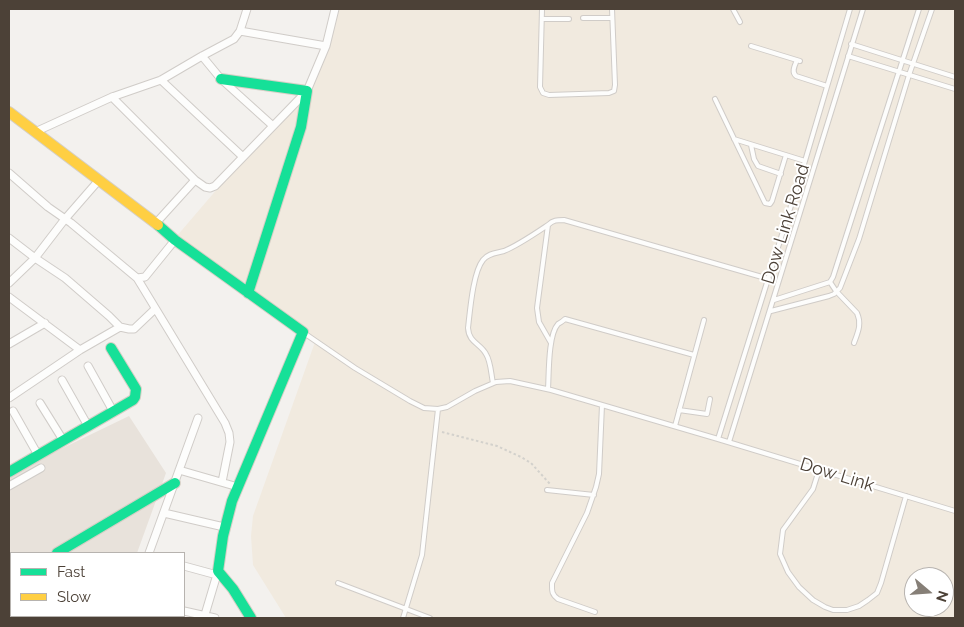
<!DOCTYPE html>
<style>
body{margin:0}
#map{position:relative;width:964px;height:627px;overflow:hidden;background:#f3f1ee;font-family:Raleway,sans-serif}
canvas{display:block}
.frame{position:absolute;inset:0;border:10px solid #4c4137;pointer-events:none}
.legend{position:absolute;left:10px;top:552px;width:175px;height:65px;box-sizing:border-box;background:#fff;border:1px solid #b7b3af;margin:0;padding:6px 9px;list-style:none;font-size:15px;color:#4c4137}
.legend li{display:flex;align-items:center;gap:10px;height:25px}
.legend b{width:25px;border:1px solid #b7b3af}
.north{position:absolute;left:904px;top:567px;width:50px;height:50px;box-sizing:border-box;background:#fff;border:1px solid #b7b3af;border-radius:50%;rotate:108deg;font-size:14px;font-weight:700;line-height:20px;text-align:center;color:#4c4137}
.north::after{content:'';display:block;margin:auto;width:18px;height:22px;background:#867f77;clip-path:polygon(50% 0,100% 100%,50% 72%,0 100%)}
</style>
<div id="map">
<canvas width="964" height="627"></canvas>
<div class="frame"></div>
<ul class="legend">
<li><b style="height:6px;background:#16e098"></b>Fast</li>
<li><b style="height:6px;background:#ffcf43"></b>Slow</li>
</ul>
<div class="north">N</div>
</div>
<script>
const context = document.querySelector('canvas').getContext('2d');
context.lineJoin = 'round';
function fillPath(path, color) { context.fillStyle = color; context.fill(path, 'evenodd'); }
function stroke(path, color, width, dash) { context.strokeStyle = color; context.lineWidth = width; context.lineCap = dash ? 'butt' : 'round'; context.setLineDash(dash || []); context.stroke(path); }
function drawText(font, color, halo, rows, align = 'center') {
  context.font = font + ' Raleway,sans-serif'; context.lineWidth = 4; context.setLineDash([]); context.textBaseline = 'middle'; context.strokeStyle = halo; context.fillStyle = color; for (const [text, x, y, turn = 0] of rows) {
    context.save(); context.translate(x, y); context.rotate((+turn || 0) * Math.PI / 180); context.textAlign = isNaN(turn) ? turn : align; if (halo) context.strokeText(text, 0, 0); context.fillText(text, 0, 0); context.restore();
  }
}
fillPath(new Path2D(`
 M 129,416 L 166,473 L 137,553 L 11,553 L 11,616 L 114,616 L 113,618 L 9,618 L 9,474 Z`), '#e8e2db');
fillPath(new Path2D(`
 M 336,9 L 955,9 L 955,618 L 286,618 L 253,565 L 251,536 L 253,516 L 315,342 L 176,237 L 272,125 L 304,91 L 327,46 ZM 914,577 L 944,577 L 944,607 L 914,607 Z`), '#f1eadf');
const lane = new Path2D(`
 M 542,9 L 540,87 L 543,93 L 549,95 L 609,93 L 614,91 L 615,85 L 612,9
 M 733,9 L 740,22
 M 583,18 L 612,18
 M 542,19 L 569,19
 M 851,44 L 955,77
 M 751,46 L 800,61
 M 848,56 L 955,89
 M 797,60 C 795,65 791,72 796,76 L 827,86
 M 715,99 L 765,203 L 770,204 L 772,201 L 786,155
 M 734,139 L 805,161
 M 751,145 L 754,159 L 758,166 L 781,174
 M 830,282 L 836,291 L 857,313 C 862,324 858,332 854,343
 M 774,300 L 830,282 L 833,277 L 919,9
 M 771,311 L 829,296 L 834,294 L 840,288 L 859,239 L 909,75 L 932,9
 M 304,333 L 355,368 L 410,401 L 424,408 L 438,409 L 447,407 L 475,391 L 496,382 L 510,381 L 551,390 L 718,439 L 955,511
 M 551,343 L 539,322 L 537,308 L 548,225 C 553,220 557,220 564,220 L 769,279
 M 493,383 C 491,374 491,362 486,354 C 480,343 469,343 468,328 C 470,311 473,272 483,260 C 488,253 497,253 504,251 C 517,246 536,233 548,225
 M 548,389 C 549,374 548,335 558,324 C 560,323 564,320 565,319 L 694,355
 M 679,410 L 707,414 L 710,399
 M 675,426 L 704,320
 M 718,439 L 805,161 L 850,9
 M 729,442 L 863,9
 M 819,470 L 813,489 L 783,530 L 780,554 L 788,572 L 799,587 L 813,600 L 825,607 L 833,610 L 847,610 L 859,606 L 868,600 L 877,593 L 881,583 L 906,496
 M 547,490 L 594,495
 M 338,583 L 430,618
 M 595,612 L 558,599 C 551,594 552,590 552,583 L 587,513 L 596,487 L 599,474 L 602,405
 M 403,618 L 422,555 L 438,409`);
const street = new Path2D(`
 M 240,31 L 326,46
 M 202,56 L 221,79 L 273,126
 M 161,80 L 243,157
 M 112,97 L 195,180 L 156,223
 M 35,132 L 112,97 L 161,80 L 202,56 L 234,39 L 240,31 L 247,9
 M 9,173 L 48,207 L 71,223 L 137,278 L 225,423 L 229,433 L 230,442 L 222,482
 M 195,180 L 205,187 L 210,188 L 215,186 L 307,91 L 326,46 L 335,9
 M 9,238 L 35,258 L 65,278 L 109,316 L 120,327 L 129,329 L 134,329 L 155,309
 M 137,278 L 145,277 L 175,240
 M 9,283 L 35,258 L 65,219 L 99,180
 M 9,297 L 80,350
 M 9,344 L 45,323
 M 88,366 L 113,411
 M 62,380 L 88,426
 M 9,398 L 80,350 L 120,327
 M 40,403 L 63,440
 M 13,411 L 38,455
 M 179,470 L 238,487
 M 9,486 L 41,468
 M 164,513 L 224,527
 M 149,553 L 198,418
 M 184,566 L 217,575
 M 9,579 L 11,577
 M 184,611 L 215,618
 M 39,618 L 40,616
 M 124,618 L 125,616
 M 204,618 L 218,571`);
const fast = new Path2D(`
 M 221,79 L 307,91 L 301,127 L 248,293
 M 158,225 L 175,240 L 303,332 L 232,501 L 223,536 L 218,571 L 233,589 L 251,618
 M 9,472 L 133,400 L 135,397 L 136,389 L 111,348
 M 57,553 L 175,483`);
const slow = new Path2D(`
 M 9,112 L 158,225`);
stroke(lane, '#d0ccc8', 6);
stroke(street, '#d0ccc8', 9);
stroke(fast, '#d5cfc5', 12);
stroke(slow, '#d5cfc5', 12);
stroke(new Path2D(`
 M 442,432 L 497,446 L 521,457 L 531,463 L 550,484`), '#d3d1cc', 2, [2.5, 2.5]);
stroke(lane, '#fdfdfc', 4);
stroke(street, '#fdfdfc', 7);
stroke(fast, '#16e098', 10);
stroke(slow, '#ffcf43', 10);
drawText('18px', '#4c4137', '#fff', [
 ["Dow Link Road",786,224,-73],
 ["Dow Link",837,475,17]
]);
</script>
